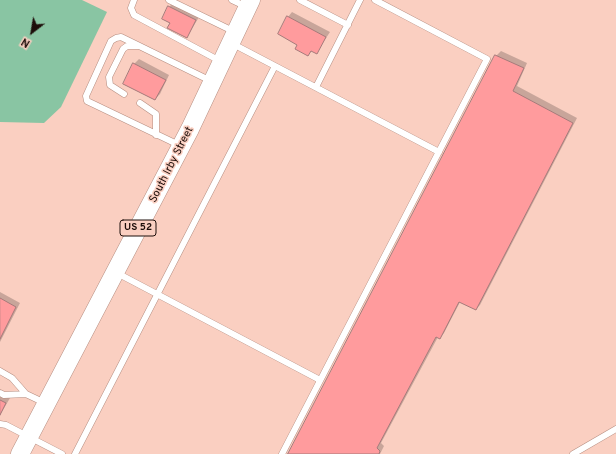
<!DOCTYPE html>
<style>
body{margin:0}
#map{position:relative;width:616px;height:454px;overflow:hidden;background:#facfc1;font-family:Overpass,sans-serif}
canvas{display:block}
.north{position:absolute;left:12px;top:12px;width:40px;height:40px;-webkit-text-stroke:3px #facfc1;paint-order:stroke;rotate:211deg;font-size:11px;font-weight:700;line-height:16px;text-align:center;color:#1d0e0a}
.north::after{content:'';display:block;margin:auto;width:14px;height:18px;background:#1d0e0a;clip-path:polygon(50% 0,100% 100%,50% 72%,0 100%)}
</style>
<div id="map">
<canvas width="616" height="454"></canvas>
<div class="north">N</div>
</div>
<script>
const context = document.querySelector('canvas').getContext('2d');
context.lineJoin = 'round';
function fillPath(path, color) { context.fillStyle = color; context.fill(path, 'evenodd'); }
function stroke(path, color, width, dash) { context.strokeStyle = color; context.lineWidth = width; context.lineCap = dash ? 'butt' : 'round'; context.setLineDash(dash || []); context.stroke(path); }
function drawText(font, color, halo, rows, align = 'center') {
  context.font = font + ' Overpass,sans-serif'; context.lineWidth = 3; context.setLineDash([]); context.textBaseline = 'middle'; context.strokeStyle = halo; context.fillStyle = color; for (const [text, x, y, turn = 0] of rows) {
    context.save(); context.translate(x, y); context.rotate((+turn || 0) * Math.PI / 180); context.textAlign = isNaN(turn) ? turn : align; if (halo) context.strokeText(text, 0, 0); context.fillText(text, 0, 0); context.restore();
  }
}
fillPath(new Path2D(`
 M 0,0 L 82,0 L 107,12 L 61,107 L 44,123 L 0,122 Z`), '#89c5a3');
fillPath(new Path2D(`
 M 172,4 L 199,17 L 187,37 L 171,23 L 169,7 Z
 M 292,12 L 330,32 L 316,53 L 312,50 L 308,55 L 298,45 L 288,17 Z
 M 501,51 L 527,63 L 517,86 L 577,118 L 480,305 L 476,309 L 460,302 L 444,333 L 440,338 L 438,337 L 381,443 L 384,446 L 380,454 L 289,454 L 496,56 Z
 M 139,59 L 169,75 L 160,94 L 155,99 L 134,64 Z
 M 0,292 L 20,303 L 0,342 Z
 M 0,393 L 10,398 L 0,415 Z`), '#0003');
const building = new Path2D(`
 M 168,6 L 196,20 L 187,38 L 167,28 L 170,23 L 162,19 Z
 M 287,16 L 326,37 L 317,54 L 311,51 L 308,56 L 295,49 L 297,45 L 278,34 Z
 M 495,55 L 524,68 L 513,91 L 573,123 L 476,310 L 459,302 L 440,339 L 436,337 L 377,448 L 380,451 L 379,454 L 288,454 Z
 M 133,63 L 166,80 L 155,100 L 123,84 Z
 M 0,298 L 16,307 L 0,339 Z
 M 0,400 L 6,403 L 0,415 Z`);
fillPath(building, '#ff9b9d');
stroke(building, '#a57a7a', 1);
const service = new Path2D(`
 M 134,0 L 131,8 L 134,15 L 220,61
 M 169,0 L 235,32
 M 232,0 L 247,7
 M 300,0 L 348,25
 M 233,44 L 439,152
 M 316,87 L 360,0
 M 124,94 L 110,85 L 109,77 L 123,49 L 127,46 L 138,46
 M 140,103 L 156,114 L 156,135
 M 181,146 L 87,101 L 86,96 L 111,41 L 116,38 L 121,37 L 211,81
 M 117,273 L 320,380
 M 0,371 L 12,378 L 26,394 L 45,403
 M 0,393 L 4,395 L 26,394
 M 0,424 L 6,425 L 62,454
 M 75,454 L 275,66
 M 282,454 L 487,59 L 375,0
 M 573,454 L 616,429`);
const primary = new Path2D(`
 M 20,454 L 190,129 L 251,0`);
stroke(service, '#b68e81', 7);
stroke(primary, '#b68e81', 19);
stroke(service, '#fff', 6);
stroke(primary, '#fff', 18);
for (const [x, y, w] of [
 [138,228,36]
]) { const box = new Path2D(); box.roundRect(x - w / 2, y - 8, w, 16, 3); context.fillStyle = '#facfc1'; context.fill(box); stroke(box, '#1d0e0a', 1); }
drawText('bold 10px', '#1d0e0a', null, [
 ["US 52",138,228]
]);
drawText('11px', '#1d0e0a', '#facfc1', [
 ["South Irby Street",172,165,-63]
]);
</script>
